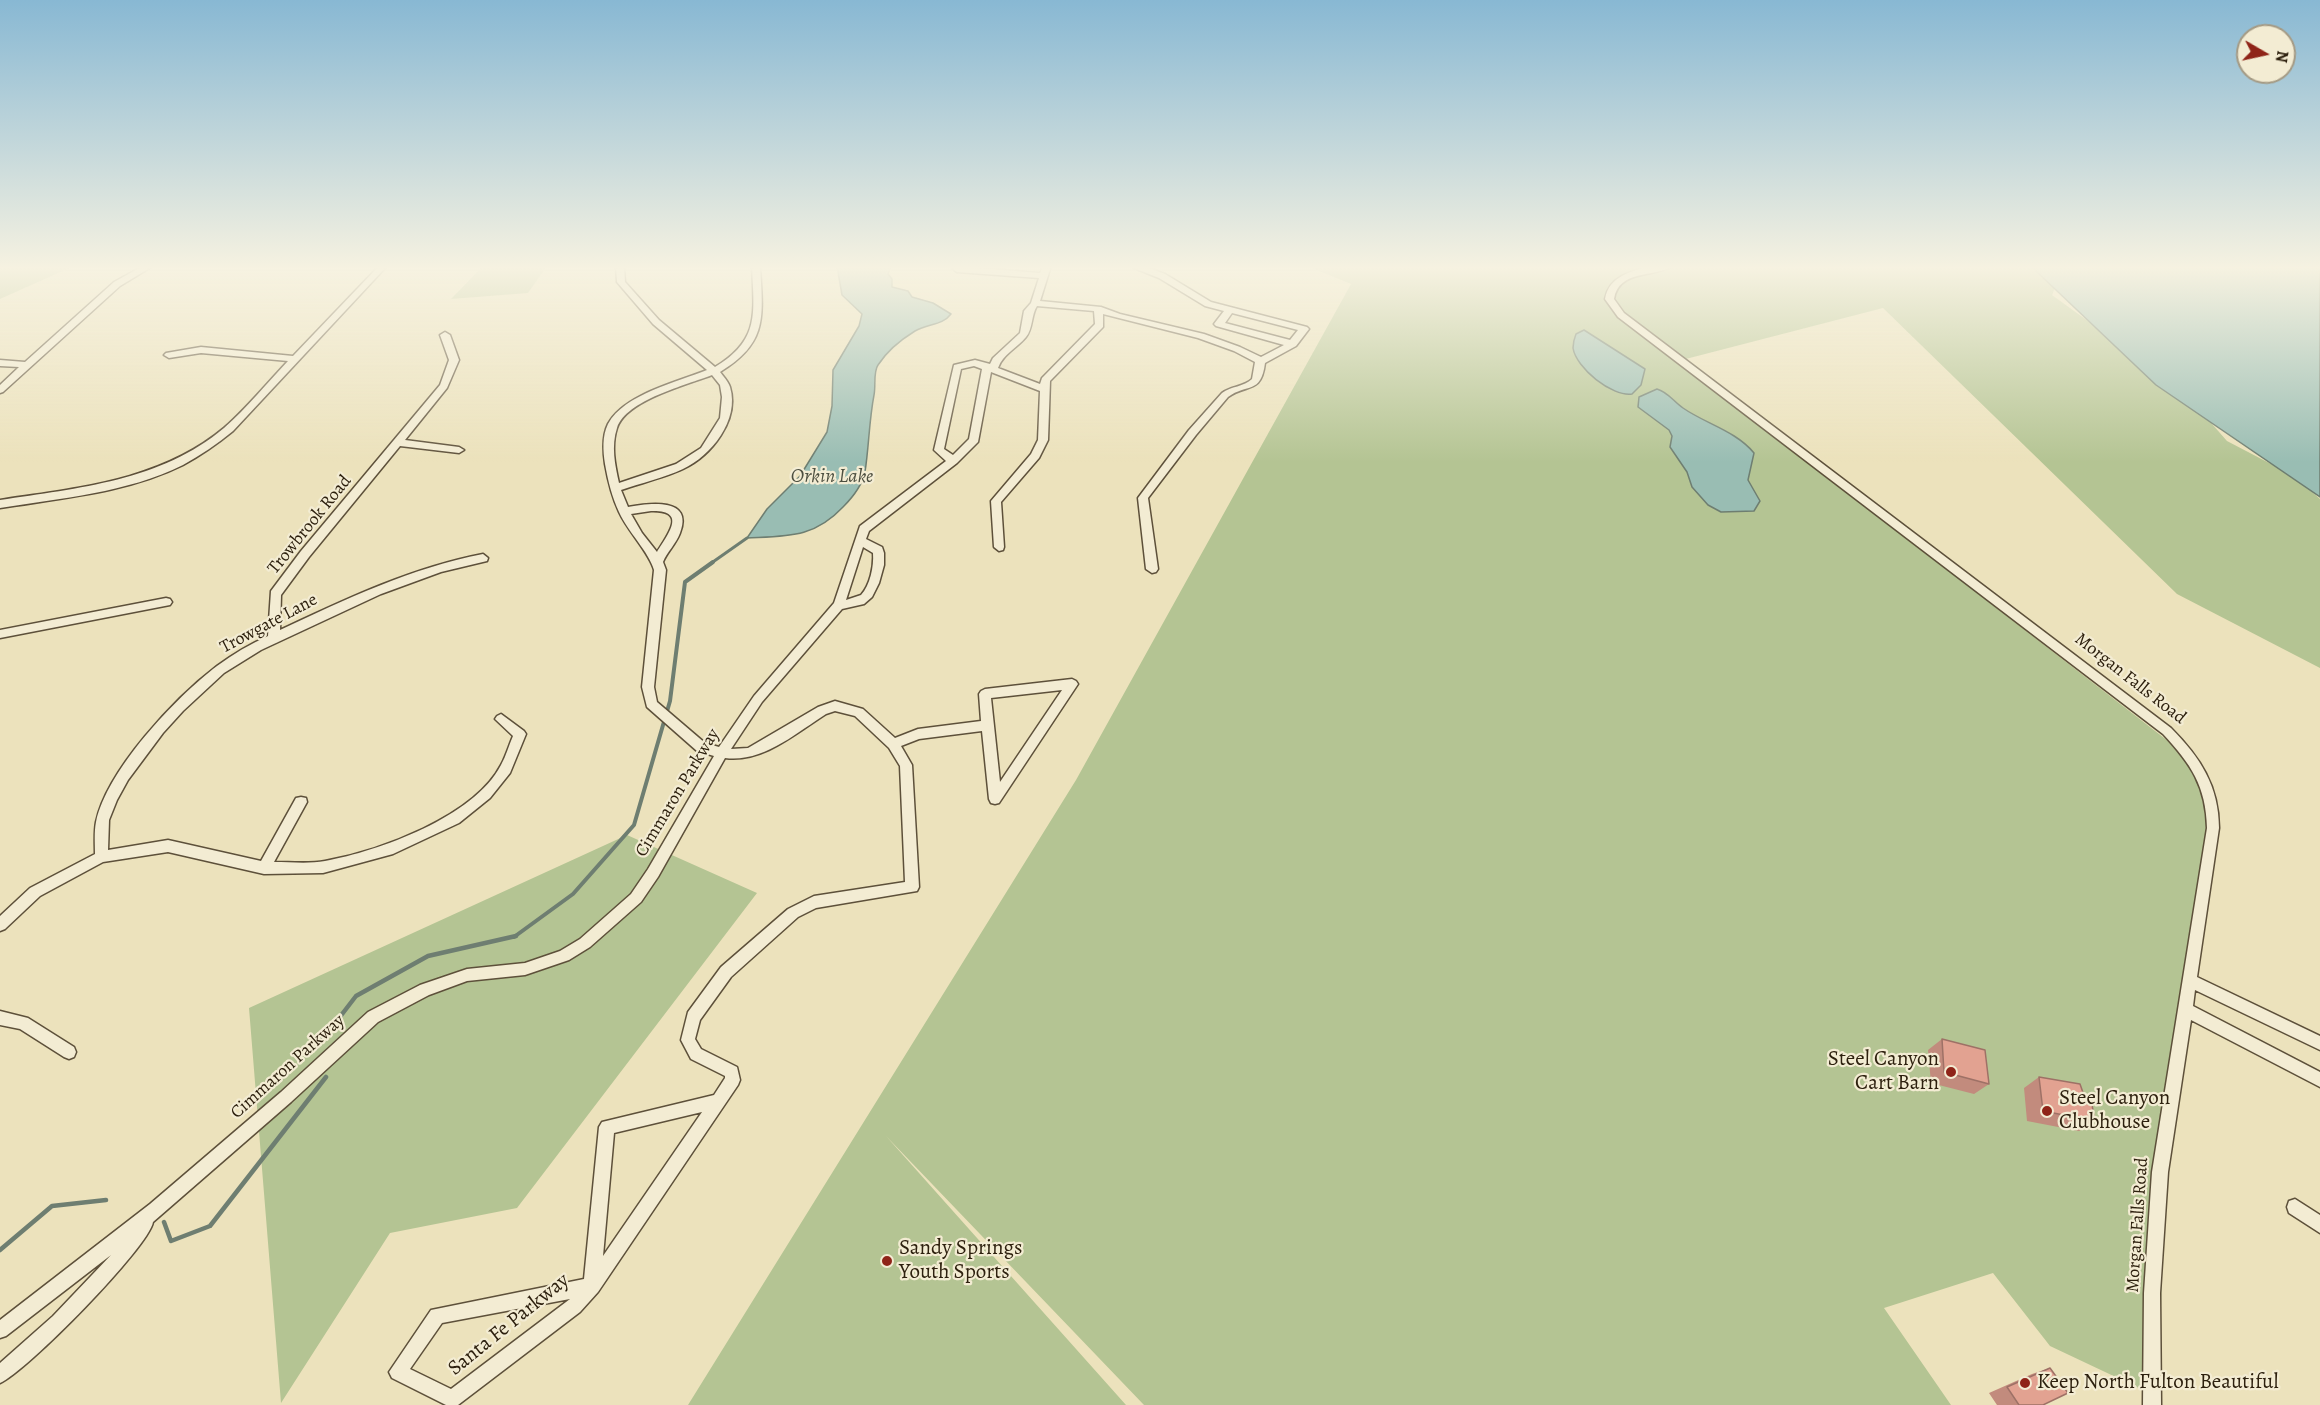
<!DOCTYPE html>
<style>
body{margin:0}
#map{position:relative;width:2320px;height:1405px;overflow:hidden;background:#ece2bc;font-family:Alegreya,serif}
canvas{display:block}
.north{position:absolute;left:2236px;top:24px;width:60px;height:60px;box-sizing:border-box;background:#f3ecd3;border:2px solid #a49a84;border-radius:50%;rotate:99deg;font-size:16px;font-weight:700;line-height:24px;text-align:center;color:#2d200e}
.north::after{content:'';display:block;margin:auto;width:21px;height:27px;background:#8f2418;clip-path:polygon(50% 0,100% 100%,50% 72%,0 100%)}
</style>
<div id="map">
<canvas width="2320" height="1405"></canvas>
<div class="north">N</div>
</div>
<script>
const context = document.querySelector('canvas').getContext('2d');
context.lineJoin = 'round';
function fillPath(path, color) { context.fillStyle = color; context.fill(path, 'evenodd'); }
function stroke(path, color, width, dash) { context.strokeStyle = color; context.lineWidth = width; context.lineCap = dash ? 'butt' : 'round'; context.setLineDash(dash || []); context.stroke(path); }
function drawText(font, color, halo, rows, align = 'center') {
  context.font = font + ' Alegreya,serif'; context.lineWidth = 4.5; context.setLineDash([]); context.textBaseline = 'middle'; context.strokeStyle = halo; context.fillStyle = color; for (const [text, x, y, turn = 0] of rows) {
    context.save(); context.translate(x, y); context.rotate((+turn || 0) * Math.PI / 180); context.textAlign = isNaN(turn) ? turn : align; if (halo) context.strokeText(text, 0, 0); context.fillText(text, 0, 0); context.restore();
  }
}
fillPath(new Path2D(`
 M 0,266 L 74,266 L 0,299 Z
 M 483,266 L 547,266 L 528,293 L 451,299 Z
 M 1307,266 L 2059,266 L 2060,277 L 2052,295 L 2088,321 L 2132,360 L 2190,399 L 2227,441 L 2294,476 L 2320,499 L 2320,668 L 2177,594 L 1883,308 L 1678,361 L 2168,741 L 2216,797 L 2209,883 L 2168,1093 L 2158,1397 L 2050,1346 L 1993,1273 L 1884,1308 L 1951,1405 L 1144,1405 L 886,1136 L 1126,1405 L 688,1405 L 1076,780 L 1351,284 Z
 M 627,835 L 757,893 L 517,1208 L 390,1233 L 281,1403 L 249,1008 Z`), '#b4c493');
const water = new Path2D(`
 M 837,266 L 891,266 L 888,274 L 892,279 L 892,287 L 908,291 L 912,297 L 933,303 L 951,314 C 942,326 928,323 915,331 C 902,339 887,351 878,365 C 873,372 876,386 874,395 C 869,421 869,446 865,472 C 862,486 853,497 843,507 C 814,538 788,536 747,538 L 767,509 L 800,476 L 827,432 L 832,406 L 833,370 L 859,326 L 862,314 L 842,295 Z
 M 2034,266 L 2320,266 L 2320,497 L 2156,385 L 2036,271 Z
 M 1584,330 L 1645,369 L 1641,385 L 1632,394 C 1612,397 1576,368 1573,348 C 1573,343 1574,339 1576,334 Z
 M 1657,389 C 1668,392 1674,402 1683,408 C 1706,424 1736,431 1754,453 L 1748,480 L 1760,501 L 1754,511 L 1721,512 L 1708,505 L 1692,487 L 1687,472 L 1670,447 L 1672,436 L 1669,430 L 1638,407 L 1639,397 Z`);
fillPath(water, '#99bdb3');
stroke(water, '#6e7e71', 1.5);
stroke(new Path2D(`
 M 710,564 L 747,538`), '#6e7e71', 3);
stroke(new Path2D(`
 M 514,937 L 573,894 L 634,825 L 670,701 L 685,582 L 713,562`), '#6e7e71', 4);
stroke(new Path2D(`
 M 316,1048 L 356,996 L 428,956 L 516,936
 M 164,1222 L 171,1241 L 210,1226 L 326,1077
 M 0,1250 L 52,1206 L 106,1200`), '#6e7e71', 4.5);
const minor = new Path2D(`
 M 143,266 L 153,266 L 120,286 L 3,392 L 0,393 L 0,385 L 19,367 L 0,366 L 0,360 L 25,362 L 114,282 Z
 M 379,266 L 387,266 L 233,431 C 217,444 201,455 183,465 C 127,493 61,498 0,508 L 0,500 C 78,488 161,481 224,428 C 247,408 267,383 288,361 L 201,353 L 169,358 L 164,355 L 166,353 L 201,347 L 293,356 Z
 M 616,266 L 624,266 L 625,282 L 659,320 L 715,367 C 760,340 754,314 752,266 L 760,266 C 763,317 768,343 720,372 C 723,376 728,381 730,387 C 740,420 711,456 683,469 C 664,478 641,483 621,490 L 628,507 C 649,503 694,497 680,533 C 676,544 667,552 663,562 L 666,570 L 654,687 L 657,702 L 705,743 L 719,747 L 754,696 L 834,603 L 860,526 L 946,461 L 934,450 L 954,365 L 975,360 L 990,364 L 993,358 L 1020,333 L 1024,311 L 1031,303 L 1039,278 L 957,272 L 953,269 L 955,266 L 1040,273 L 1043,266 L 1051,266 L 1040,301 L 1101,307 L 1120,314 L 1204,334 L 1240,347 L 1261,357 L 1284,345 L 1216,326 L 1214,324 L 1224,311 L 1205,306 L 1159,278 L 1134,268 L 1133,266 L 1144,266 L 1165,274 L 1211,302 L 1307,327 L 1309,329 L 1296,346 L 1265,363 C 1261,395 1247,383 1228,397 L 1196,435 L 1148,498 L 1158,569 L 1156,572 L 1152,573 L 1146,569 L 1138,498 L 1189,430 L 1222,393 C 1231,386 1244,387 1252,379 L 1255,362 L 1234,351 L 1198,338 L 1103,314 L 1103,327 L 1050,381 L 1048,440 L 1039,458 L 1001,502 L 1004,547 L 1003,550 L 999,551 L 994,547 L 991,501 L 1031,454 L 1038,440 L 1040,391 L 991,372 L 978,442 L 957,463 L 869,531 L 866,539 L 882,547 L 884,553 L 884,565 L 879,583 L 872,597 L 864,604 L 842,609 L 762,702 L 731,749 L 748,748 L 818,707 L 835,701 L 863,709 L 895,738 L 918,729 L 981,721 L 979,694 L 981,691 L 985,689 L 1072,679 L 1076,681 L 1078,684 L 999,803 L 995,804 L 991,803 L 989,799 L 982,731 L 919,739 L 901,746 L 912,765 L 919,887 L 917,891 L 816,908 L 798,917 L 731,977 L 700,1020 L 695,1039 L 701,1049 L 737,1067 L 740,1080 L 738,1085 L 598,1292 L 580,1312 L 458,1405 L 446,1405 L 392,1378 L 389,1372 L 431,1310 L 584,1279 L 599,1127 L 602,1122 L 714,1095 L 725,1078 L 725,1076 L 691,1059 L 681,1040 L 688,1012 L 721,967 L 788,909 L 814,896 L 905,882 L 900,766 L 889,748 L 855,716 L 835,711 L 826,714 C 796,733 763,763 725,758 L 658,877 L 641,902 L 590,947 L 569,960 L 525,975 L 467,981 L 429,995 L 378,1022 L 291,1102 L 153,1222 C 149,1247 26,1372 0,1383 L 0,1363 L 53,1316 L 111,1255 L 6,1336 L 0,1338 L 0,1320 L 150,1204 L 281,1092 L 368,1012 L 420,985 L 467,969 L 525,963 L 560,951 L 580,939 L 631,894 L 648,869 L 714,756 L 697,751 L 647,707 L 642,687 L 654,570 C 649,552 628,532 619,512 C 612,497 608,481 605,464 C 603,451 602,436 608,424 C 624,394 678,382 707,370 L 653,324 L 617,282 ZM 1037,306 L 1094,311 L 1095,324 L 1042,378 L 1040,384 L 998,368 C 1003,354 1017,348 1026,337 C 1033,329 1031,315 1037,306 ZM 1232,313 L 1298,330 L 1290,340 L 1225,323 ZM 974,366 L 982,369 L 969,439 L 953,455 L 944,449 L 961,369 ZM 712,375 L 720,385 L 722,397 L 720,418 L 701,448 L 676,464 L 619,483 C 615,465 611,446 617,428 C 626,400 687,385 712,375 ZM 651,511 C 688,510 668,534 657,552 L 642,533 L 631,514 ZM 863,547 L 873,553 C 874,567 870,585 861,595 L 846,600 ZM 1062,690 L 1000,782 L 991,698 ZM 702,1112 L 603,1256 L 614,1133 ZM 570,1299 L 451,1389 L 410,1369 L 442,1323 Z
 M 1651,266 L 1672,266 C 1654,278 1619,269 1614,299 L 1624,313 L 2171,728 C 2200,757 2219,786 2219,828 L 2197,977 L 2320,1036 L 2320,1050 L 2195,990 L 2193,1006 L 2320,1072 L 2320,1087 L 2191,1020 L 2168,1172 L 2160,1293 L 2161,1405 L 2143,1405 L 2144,1293 L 2152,1172 L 2207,828 C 2206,786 2191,764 2163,734 L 1618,317 L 1605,299 C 1609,276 1632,271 1651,266 Z
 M 445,332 L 450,335 L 459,360 L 447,388 L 405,440 L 459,447 L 464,450 L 459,453 L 400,446 L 309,557 L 281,595 L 280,630 C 346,599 411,568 483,554 L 488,558 L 487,561 L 441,572 L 381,594 L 261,650 L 224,673 L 183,711 L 163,733 L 128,780 L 117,800 L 109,820 L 108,850 L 168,840 L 261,861 L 296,798 L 301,797 L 306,798 L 307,802 L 274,862 C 290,862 309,864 325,861 C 379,851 474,817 501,765 C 506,756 509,745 513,736 L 495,719 L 497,716 L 501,714 L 524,731 L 526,734 L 510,773 L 490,798 L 459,823 L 393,854 L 323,873 L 264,874 L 168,852 L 103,862 L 40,896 L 5,929 L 0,931 L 0,916 L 30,888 L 95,854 C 95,843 94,832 96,822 C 107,770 175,698 217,666 C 233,654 250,644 268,636 L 271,591 L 301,551 L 440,385 L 449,360 L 440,335 Z
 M 166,598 L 170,599 L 172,602 L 170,605 L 0,638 L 0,630 Z
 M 0,1011 L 28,1018 L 74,1047 L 76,1052 L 74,1057 L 69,1059 L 64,1057 L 20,1029 L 0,1025 Z
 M 2295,1199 L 2320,1215 L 2320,1233 L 2289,1213 L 2287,1207 L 2289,1201 Z`);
stroke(minor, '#5d503a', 3);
fillPath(minor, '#f3ecd3');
fillPath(new Path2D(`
 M 1942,1039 L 1989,1084 L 1974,1094 L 1931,1083 L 1928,1050 Z
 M 2039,1077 L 2087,1104 L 2095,1121 L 2079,1131 L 2027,1121 L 2024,1088 Z
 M 2050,1368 L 2043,1405 L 1997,1405 L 1989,1393 L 2032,1374 Z`), '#c28b7d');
const building = new Path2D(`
 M 1942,1039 L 1985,1050 L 1989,1084 L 1944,1072 Z
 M 2039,1077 L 2080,1084 L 2087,1104 L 2092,1105 L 2095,1121 L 2043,1111 Z
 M 2050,1368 L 2068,1393 L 2043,1405 L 2019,1405 L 2007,1387 Z`);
fillPath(building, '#e2a291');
stroke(building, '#9e7166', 1.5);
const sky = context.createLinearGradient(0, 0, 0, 462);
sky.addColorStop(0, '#88b8d3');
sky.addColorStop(0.58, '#f6f2e1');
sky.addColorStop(1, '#f6f2e100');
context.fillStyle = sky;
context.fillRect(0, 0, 2320, 462);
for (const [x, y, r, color] of [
 [1951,1072,6,"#8f2418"],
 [2047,1111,6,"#8f2418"],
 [887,1261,6,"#8f2418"],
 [2025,1383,6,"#8f2418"]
]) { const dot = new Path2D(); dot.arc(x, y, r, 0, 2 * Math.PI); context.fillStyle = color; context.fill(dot); stroke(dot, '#f3ecd3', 2); }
drawText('18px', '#2d200e', '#f3ecd3', [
 ["Trowbrook Road",310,525,-51],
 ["Trowgate Lane",269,624,-28],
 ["Morgan Falls Road",2130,679,38],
 ["Cimmaron Parkway",678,793,-59],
 ["Cimmaron Parkway",288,1067,-42],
 ["Morgan Falls Road",2138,1225,-86]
]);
drawText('italic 20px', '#4d4f40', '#f3ecd3', [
 ["Orkin Lake",832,477]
]);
drawText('21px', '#2d200e', '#f3ecd3', [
 ["Steel Canyon",1939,1060,"right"],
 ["Cart Barn",1939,1084,"right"],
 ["Steel Canyon",2059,1099],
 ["Clubhouse",2059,1123],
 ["Sandy Springs",899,1249],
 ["Youth Sports",899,1273],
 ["Keep North Fulton Beautiful",2037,1383]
], 'left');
drawText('21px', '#2d200e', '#f3ecd3', [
 ["Santa Fe Parkway",509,1325,-39]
]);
</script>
